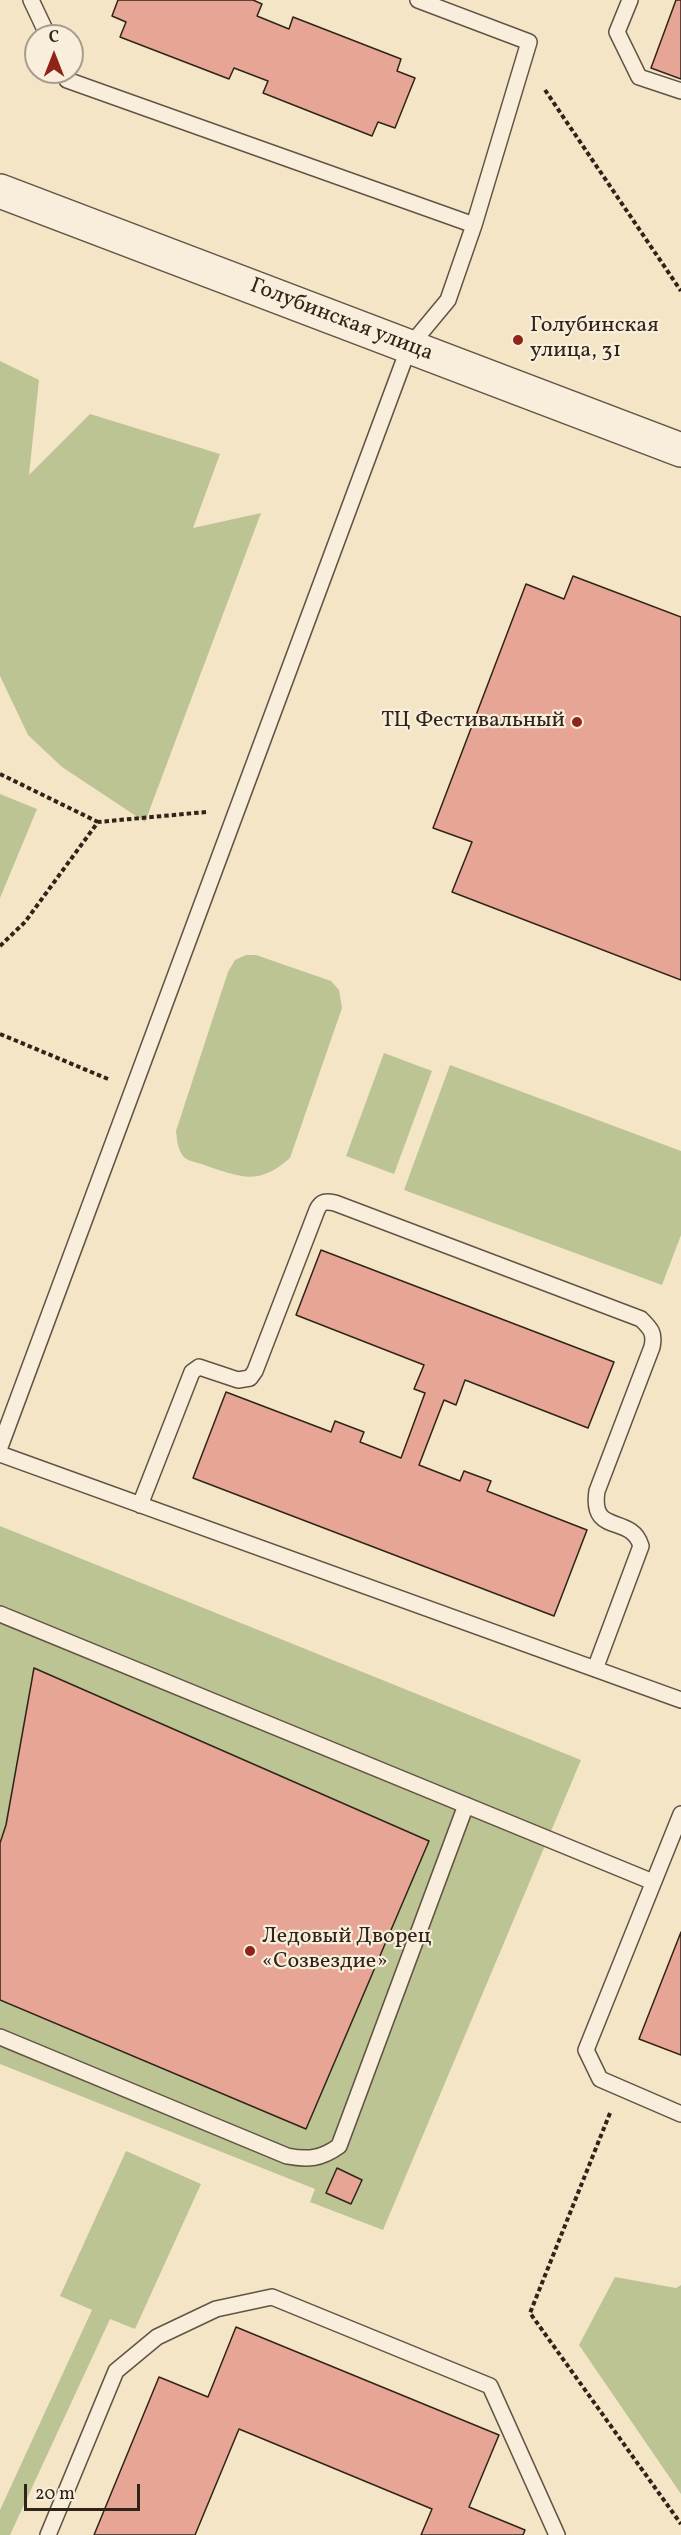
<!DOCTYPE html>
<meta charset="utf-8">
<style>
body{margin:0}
#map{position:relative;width:681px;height:2535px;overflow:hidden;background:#f4e5c7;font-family:Vollkorn,serif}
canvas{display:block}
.north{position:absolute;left:24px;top:24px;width:60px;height:60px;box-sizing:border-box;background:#f8eedb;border:2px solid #a89d8d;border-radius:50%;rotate:0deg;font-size:16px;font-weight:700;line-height:24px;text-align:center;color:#302419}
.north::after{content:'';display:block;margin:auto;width:21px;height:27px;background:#8f2418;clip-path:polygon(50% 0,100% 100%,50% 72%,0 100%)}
.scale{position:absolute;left:24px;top:2484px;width:116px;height:27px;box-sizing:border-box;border:3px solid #302419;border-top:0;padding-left:8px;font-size:18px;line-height:21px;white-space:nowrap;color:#302419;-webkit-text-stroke:4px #f8eedb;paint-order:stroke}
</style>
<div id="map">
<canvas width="681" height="2535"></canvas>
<div class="north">С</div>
<div class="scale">20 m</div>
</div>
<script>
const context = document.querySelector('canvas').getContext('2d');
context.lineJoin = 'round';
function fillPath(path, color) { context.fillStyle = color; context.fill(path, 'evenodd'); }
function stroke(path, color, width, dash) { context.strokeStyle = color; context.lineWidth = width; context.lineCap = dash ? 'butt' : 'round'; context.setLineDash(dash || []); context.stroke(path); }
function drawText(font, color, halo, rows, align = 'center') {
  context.font = font + ' Vollkorn,serif'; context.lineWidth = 4.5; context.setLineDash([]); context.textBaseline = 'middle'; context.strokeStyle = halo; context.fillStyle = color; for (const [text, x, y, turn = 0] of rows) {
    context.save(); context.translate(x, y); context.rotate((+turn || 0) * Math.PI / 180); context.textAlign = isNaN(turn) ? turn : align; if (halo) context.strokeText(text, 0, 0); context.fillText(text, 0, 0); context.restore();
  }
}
fillPath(new Path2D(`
 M 0,361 L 39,380 L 29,475 L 90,414 L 220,454 L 193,528 L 261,513 L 145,822 L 62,767 L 28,735 L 0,676 Z
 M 0,794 L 37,809 L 0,898 Z
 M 246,955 L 256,955 L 331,981 L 339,990 L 342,1008 L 290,1158 C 259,1185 243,1178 207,1166 C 201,1163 190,1162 185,1158 C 178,1152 177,1140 176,1131 L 228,972 L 235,960 Z
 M 384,1053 L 432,1071 L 394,1174 L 346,1156 Z
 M 450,1065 L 681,1151 L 681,1235 L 662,1285 L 404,1190 Z
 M 0,1526 L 581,1760 L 383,2230 L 310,2202 L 315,2189 L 0,2064 Z
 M 126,2151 L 201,2184 L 135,2329 L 110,2319 L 10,2535 L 0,2535 L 0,2510 L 92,2310 L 60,2296 Z
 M 615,2277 L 676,2288 L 681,2285 L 681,2494 L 579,2345 Z`), '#bcc494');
const building = new Path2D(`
 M 118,0 L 253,0 L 262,4 L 257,16 L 289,29 L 293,17 L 401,59 L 397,71 L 415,78 L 395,128 L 378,122 L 372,136 L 263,93 L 268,81 L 234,68 L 229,79 L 120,37 L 126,22 L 112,16 Z
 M 676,0 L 681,0 L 681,79 L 651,68 Z
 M 573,576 L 681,617 L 681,980 L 452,892 L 472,842 L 433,828 L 526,584 L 564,599 Z
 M 321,1250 L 614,1362 L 588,1428 L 465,1380 L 456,1405 L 444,1400 L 419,1465 L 460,1481 L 464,1471 L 491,1481 L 487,1491 L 587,1530 L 554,1616 L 193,1478 L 226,1392 L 331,1432 L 335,1421 L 364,1432 L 360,1442 L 401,1458 L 425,1393 L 414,1389 L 424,1365 L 296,1315 Z
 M 34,1668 L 429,1841 L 306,2129 L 0,2000 L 0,1843 L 6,1825 Z
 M 681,1932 L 681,2055 L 639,2039 Z
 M 337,2168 L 362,2180 L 351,2204 L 326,2193 Z
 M 236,2327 L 499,2435 L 469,2507 L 525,2530 L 523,2535 L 421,2535 L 432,2509 L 239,2429 L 195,2535 L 94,2535 L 159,2377 L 208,2397 Z`);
fillPath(building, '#e6a595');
stroke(building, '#302419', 1.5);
const service = new Path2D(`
 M 31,0 L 48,36
 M 630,0 L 617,32 L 639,77 L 681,91
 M 64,72 L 67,80 L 474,225 L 529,42 L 418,0
 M 0,1447 L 409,347 L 448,300 L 474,225
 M 0,1454 L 681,1700
 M 140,1505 L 192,1372 L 199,1367 L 238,1380 L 250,1378 L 255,1371 L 317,1210 C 321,1201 326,1201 335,1203 L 641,1319 C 651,1329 655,1333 652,1347 L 597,1491 C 590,1537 631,1513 641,1546 L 595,1669
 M 0,1614 L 653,1882
 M 681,1814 L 586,2050 L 600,2079 L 681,2114
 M 0,2037 L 287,2156 C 308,2160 321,2159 339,2146 L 466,1805
 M 48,2535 L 116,2371 L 157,2337 L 216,2309 L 272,2297 L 490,2386 L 557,2535`);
const tertiary = new Path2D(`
 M 0,191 L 681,450`);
stroke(service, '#615444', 18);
stroke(tertiary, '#615444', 36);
stroke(new Path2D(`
 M 545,90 L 681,291
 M 0,774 L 98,822
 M 0,946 L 25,922 L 98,822 L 206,812
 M 0,1034 L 108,1079
 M 610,2113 L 530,2313 L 681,2524`), '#302419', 4, [4.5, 3]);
stroke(service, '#f8eedb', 15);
stroke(tertiary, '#f8eedb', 33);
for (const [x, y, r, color] of [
 [518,340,6,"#8f2418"],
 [577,722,6,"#8f2418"],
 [250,1951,6,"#8f2418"]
]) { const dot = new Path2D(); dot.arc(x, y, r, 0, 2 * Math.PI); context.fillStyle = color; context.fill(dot); stroke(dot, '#f8eedb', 2); }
drawText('22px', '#302419', '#f8eedb', [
 ["Голубинская улица",341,321,21]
]);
drawText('22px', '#302419', '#f8eedb', [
 ["Голубинская",530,327],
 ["улица, 31",530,352],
 ["ТЦ Фестивальный",565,722,"right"],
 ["Ледовый Дворец",262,1938],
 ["«Созвездие»",262,1963]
], 'left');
</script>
